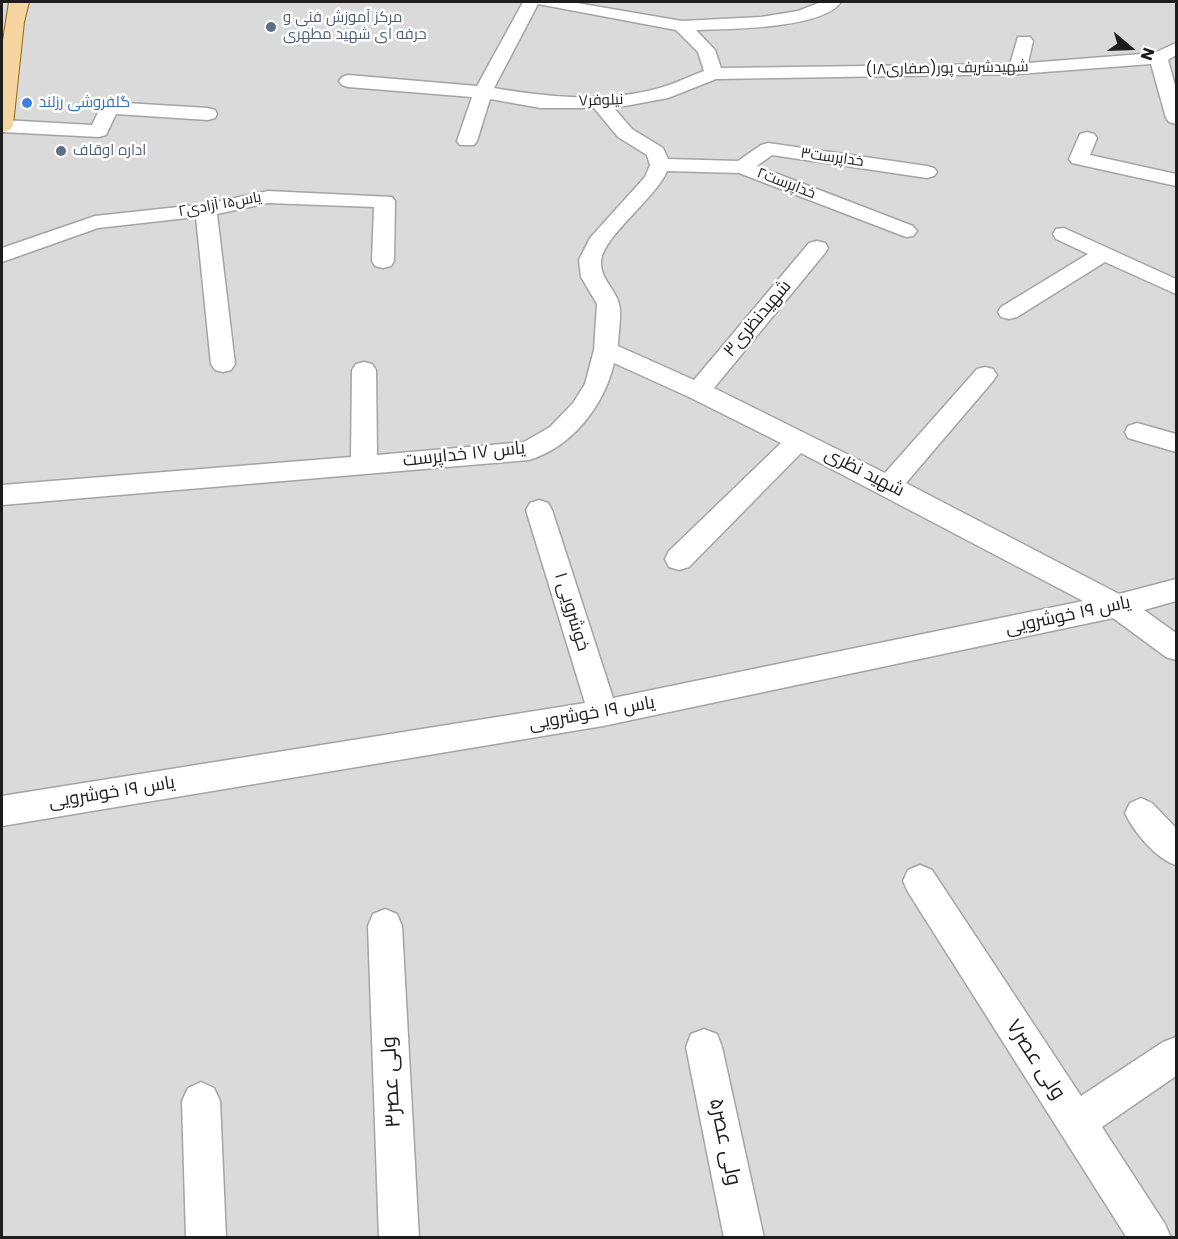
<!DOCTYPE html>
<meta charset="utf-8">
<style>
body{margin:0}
#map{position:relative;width:1178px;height:1239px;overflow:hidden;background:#eeebe4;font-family:Poppins,sans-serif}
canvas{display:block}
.frame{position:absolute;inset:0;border:3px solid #1d1d1d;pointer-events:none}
.north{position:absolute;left:1100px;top:18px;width:60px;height:60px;-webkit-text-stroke:4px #fff;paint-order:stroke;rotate:109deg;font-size:16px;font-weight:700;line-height:24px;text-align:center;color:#1d1d1d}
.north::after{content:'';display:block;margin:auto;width:21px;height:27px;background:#1d1d1d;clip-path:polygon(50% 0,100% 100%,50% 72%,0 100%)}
</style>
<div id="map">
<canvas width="1178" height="1239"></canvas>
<div class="frame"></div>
<div class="north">N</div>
</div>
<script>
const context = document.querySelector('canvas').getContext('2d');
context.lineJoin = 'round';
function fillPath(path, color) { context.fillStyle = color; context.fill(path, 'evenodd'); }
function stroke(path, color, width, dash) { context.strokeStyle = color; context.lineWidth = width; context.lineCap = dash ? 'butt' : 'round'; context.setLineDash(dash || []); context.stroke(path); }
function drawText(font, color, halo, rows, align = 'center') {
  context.font = font + ' Poppins,Cairo,sans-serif'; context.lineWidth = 5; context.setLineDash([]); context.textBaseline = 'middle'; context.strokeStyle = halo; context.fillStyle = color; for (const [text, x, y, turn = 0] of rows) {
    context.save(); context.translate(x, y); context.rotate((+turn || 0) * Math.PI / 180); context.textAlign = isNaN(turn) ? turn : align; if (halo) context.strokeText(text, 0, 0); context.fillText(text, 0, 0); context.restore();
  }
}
fillPath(new Path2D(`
 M 2,2 L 1176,2 L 1176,1237 L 2,1237 Z`), '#dbdada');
const street = new Path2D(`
 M 523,2 L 571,2 L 682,21 L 761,17 L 798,11 L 821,2 L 841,2 C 822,29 729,29 696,30 L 715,50 L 721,68 L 1010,64 L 1018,37 L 1030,37 L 1033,41 L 1028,63 L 1154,53 L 1176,43 L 1176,55 L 1168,60 L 1176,89 L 1176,124 L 1169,122 L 1166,118 L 1151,64 L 1018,74 L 716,79 L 668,98 L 614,108 L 632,129 L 663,148 L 668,159 L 738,161 L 761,145 L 768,143 L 927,166 L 934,168 L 937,172 L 934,176 L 927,178 L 772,155 L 757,166 L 913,226 L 917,231 L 913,236 L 906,237 L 739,173 L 667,171 C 656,198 603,236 601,261 C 600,279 615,288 619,304 C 622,315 618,334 618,346 L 694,380 L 809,243 L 817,241 L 825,243 L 828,248 L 825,253 L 714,388 L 885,473 L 977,369 L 985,367 L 993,369 L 997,375 L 993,381 L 906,483 L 1119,594 L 1176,579 L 1176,601 L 1144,610 L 1176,633 L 1176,660 L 1166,657 L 1113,618 L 603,726 L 2,826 L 2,796 L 585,703 L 526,510 L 530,503 L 539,500 L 548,503 L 552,510 L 613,698 L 1083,601 L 801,453 L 689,567 L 679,570 L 669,567 L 665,559 L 669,551 L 781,443 L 689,397 L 614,363 C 604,406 572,447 529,460 L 2,505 L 2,485 L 351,457 L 352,370 L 356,364 L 364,362 L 372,364 L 376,370 L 377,455 L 524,442 L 550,427 L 573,403 L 585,384 L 594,350 L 597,304 L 581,277 L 579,260 L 590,238 L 645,177 L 650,165 L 647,155 L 618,137 L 594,108 L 541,108 L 490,99 L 477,141 L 474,145 L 460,145 L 457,141 L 472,97 L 348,87 L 342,85 L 339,81 L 342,77 L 348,75 L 477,86 ZM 538,4 L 676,30 L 698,52 L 704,71 C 688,77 672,85 656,89 C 603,103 547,97 494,88 Z
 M 109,102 L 208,108 L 215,110 L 217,114 L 215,118 L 208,120 L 116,114 L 106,135 L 99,137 L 2,132 L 2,120 L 92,125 L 102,104 Z
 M 1087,132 L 1094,134 L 1097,138 L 1090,155 L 1176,174 L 1176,186 L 1072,163 L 1069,159 L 1080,134 Z
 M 268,191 L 392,197 L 395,201 L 394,261 L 391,266 L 383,268 L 375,266 L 372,261 L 374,207 L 268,203 L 217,214 L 235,364 L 231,370 L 223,372 L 215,370 L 211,364 L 196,217 L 98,228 L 2,262 L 2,248 L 95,216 L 206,204 Z
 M 1064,228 L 1176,279 L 1176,294 L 1105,262 L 1017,317 L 1009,319 L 1001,317 L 998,312 L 1001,307 L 1088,254 L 1056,239 L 1053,234 L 1056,229 Z
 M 1137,423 L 1176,434 L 1176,452 L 1128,438 L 1125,432 L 1128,426 Z
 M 1141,798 L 1152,803 L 1176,828 L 1176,865 C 1156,859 1134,832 1125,813 L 1130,803 Z
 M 920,865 L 932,870 L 1081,1096 L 1163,1042 L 1176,1037 L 1176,1076 L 1102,1127 L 1165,1224 L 1171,1238 L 1127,1238 L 908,892 L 903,881 L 908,870 Z
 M 385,909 L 397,914 L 402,926 L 419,1238 L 379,1238 L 368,926 L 373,914 Z
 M 704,1029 L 717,1034 L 722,1047 L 764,1238 L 724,1238 L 686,1047 L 691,1034 Z
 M 201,1082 L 214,1088 L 220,1101 L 226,1238 L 186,1238 L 182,1101 L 188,1088 Z`);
const primary = new Path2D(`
 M 9,2 L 29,2 L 24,22 L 13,125 L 10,130 L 2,132 L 2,47 Z`);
stroke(street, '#a4a4a4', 3);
stroke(primary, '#8e6809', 2);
fillPath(street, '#fff');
fillPath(primary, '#f6d5a1');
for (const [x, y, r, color] of [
 [271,27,6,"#5c6f8a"],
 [27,103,6,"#3f7fe0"],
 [61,151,6,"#5c6f8a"]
]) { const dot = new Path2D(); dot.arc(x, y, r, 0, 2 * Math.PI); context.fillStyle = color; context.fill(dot); stroke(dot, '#fff', 2); }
drawText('15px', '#4e5e75', '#fff', [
 ["مرکز آموزش فنی و",283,18],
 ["حرفه ای شهید مطهری",283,35],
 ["اداره اوقاف",73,151]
], 'left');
drawText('15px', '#1d1d1d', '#fff', [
 ["شهیدشریف پور(صفاری۱۸)",947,69,-1],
 ["نیلوفر۷",601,101,-2],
 ["خداپرست۳",832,158,8],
 ["خداپرست۲",786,184,21],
 ["یاس۱۵ آزادی۲",220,205,-10]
]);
drawText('15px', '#366cbe', '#fff', [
 ["گلفروشی رزلند",39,103]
], 'left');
drawText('18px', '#1d1d1d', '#fff', [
 ["شهیدنظری۳",758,319,-50],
 ["یاس ۱۷ خداپرست",464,455,-6],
 ["شهید نظری",864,473,27],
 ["خوشرویی ۱",571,612,73],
 ["یاس ۱۹ خوشرویی",1068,616,-12],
 ["یاس ۱۹ خوشرویی",592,714,-10],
 ["یاس ۱۹ خوشرویی",112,793,-9]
]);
drawText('21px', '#1d1d1d', '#fff', [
 ["ولی عصر۷",1035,1060,57],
 ["ولی عصر۳",392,1082,-93],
 ["ولی عصر۵",724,1142,78]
]);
</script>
